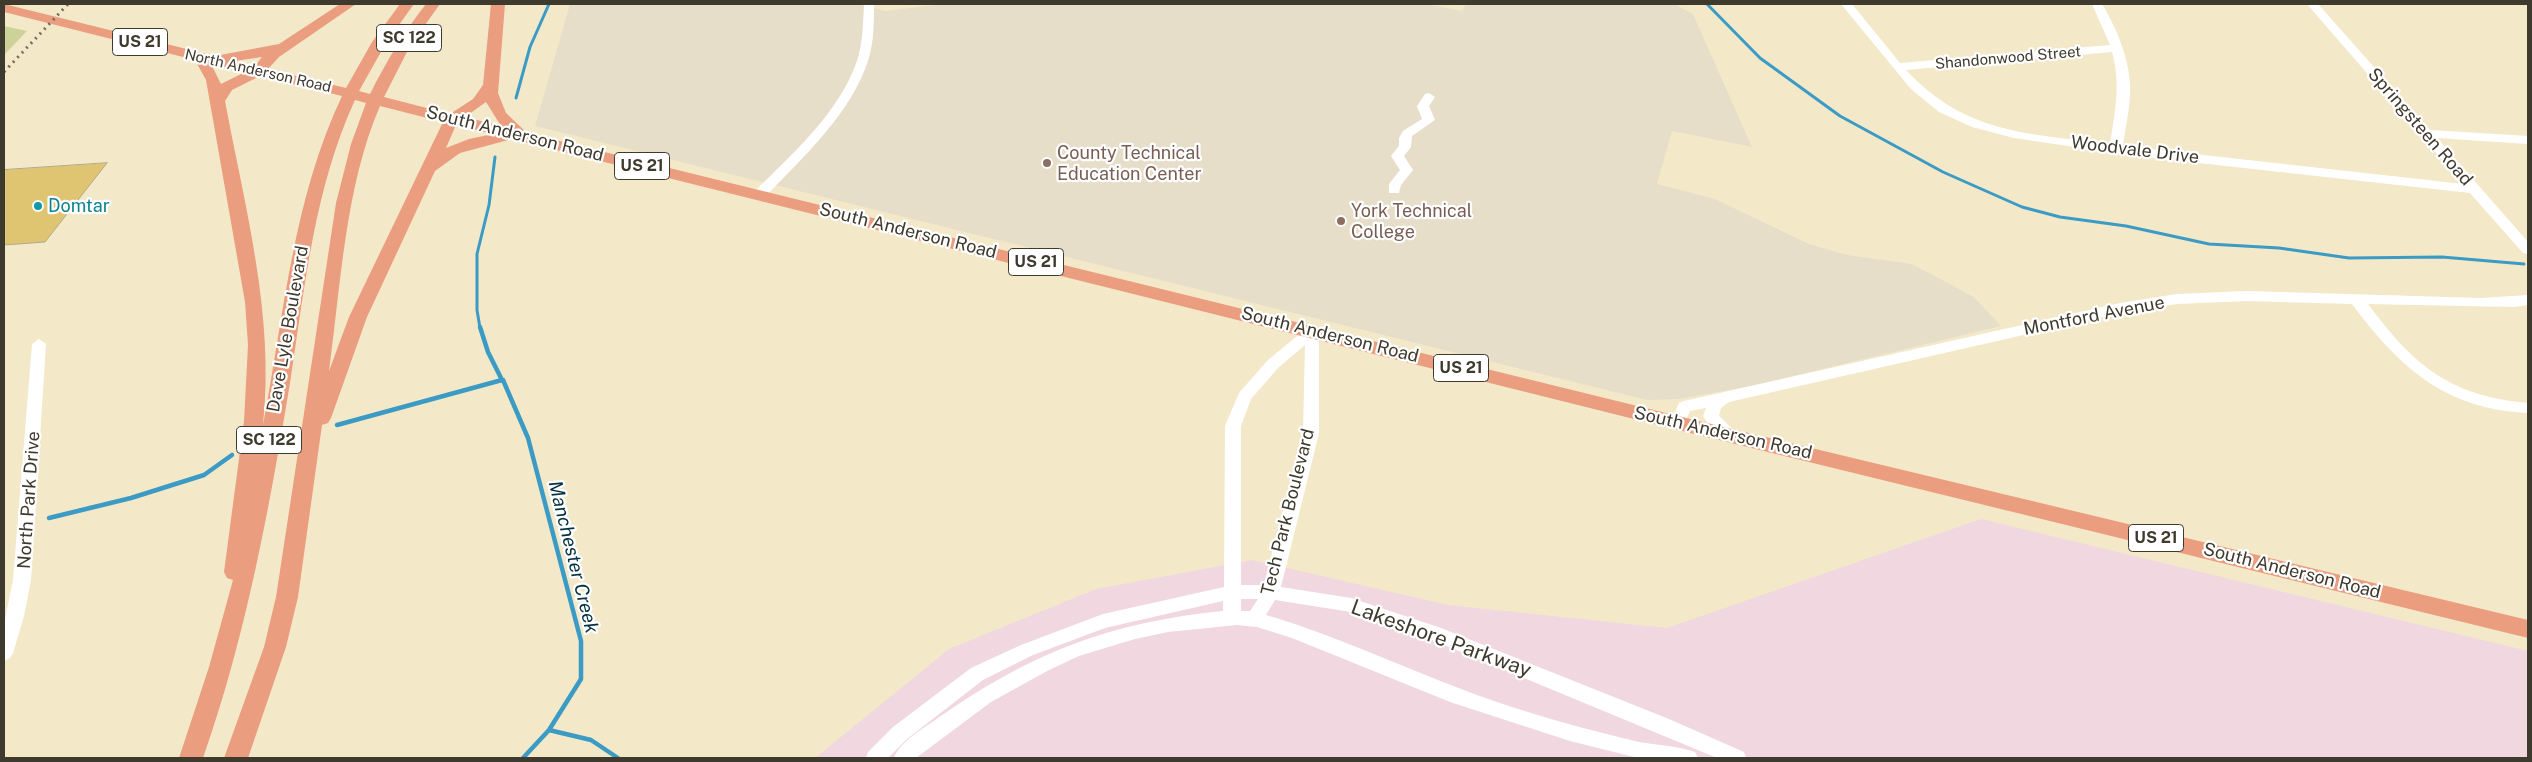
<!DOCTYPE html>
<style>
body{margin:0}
#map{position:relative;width:2532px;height:762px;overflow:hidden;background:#f3e9c9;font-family:"Public Sans",sans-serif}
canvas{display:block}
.frame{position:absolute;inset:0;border:5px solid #3f3a2e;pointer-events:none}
</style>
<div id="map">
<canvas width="2532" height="762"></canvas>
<div class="frame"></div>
</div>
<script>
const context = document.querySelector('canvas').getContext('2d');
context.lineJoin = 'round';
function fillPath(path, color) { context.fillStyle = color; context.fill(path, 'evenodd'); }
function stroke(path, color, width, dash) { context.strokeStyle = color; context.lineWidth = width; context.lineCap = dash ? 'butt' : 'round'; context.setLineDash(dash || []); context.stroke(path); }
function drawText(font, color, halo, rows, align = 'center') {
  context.font = font + ' "Public Sans",sans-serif'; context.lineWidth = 4.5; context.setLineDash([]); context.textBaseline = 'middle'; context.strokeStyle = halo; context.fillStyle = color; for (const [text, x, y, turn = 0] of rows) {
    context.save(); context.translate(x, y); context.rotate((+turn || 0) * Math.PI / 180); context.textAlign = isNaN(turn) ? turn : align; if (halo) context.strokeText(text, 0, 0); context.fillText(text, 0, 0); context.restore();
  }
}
fillPath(new Path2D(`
 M 1981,519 L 2528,651 L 2528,758 L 815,758 L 949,649 L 1096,589 L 1252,560 L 1448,605 L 1667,628 Z`), '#f0d7e0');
fillPath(new Path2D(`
 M 570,4 L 857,4 L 885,11 L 944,4 L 1425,4 L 1462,11 L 1466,4 L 1674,4 L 1693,14 L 1752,147 L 1672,131 L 1657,184 L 1715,199 L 1809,244 L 1847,255 L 1912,264 L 1974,297 L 2001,326 L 1756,385 L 1680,399 L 1647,400 L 535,126 Z`), '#e7dec9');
fillPath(new Path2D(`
 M 4,26 L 27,31 L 4,55 Z`), '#ccd298');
stroke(new Path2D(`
 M 1707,4 L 1760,58 L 1840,116 L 1943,172 L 2022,207 L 2060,217 L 2126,226 L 2209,244 L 2279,248 L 2349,258 L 2442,257 L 2524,264
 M 516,98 L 530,47 L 549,4
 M 480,328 L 477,310 L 477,254 L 489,205 L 495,157`), '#3b9bc5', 3);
stroke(new Path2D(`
 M 503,380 L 528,438 L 581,641 L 581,679 L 549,730 L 523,758
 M 337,425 L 502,380 L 488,352 L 480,327
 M 49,518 L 131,498 L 204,475 L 232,455
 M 549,730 L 591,740 L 618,758`), '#3b9bc5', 4.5);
const building = new Path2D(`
 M 107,163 L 45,242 L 4,245 L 4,170 Z`);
fillPath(building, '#dfc572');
stroke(building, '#b2a88a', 1);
fillPath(new Path2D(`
 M 864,4 L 874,4 C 874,23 874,42 868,61 C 850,115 803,157 765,197 L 755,197 L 754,194 L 755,191 C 793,153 839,113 857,61 C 863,42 863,23 864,4 Z
 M 1841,4 L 1852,4 L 1900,63 L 2110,45 L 2092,4 L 2102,4 C 2118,31 2132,64 2130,96 C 2129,113 2125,129 2123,146 L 2463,184 L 2307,4 L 2318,4 L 2430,130 L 2528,136 L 2528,144 L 2437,138 L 2528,242 L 2528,254 L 2523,253 L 2470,193 L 2136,156 L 2014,138 L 1972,127 L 1939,112 L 1911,89 ZM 2112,52 C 2121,84 2115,112 2110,144 C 2028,133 1967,135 1906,70 Z
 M 1429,93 L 1435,97 L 1429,106 L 1435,120 L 1412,136 L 1411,147 L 1404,156 L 1413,170 L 1401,185 L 1399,193 L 1389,193 L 1389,184 L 1400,170 L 1391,156 L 1399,146 L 1399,138 L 1403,131 L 1422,119 L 1417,106 L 1425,94 Z
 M 2247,291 L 2481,298 L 2528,295 L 2528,305 L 2514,307 L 2368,304 C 2414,366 2450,396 2528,403 L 2528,413 C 2445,409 2400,368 2352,304 L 2247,301 L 2177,304 L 2120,313 L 1729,402 L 1721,408 L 1719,416 L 1739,435 L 1737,439 L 1731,441 L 1711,428 L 1703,416 L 1706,408 L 1690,411 L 1683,427 L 1673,427 L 1670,423 L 1679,403 L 1684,401 L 2120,303 L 2177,294 Z
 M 1312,326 L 1319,331 L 1319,433 L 1281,587 L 1351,598 L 1441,628 L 1669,719 L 1744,752 L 1746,758 L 1717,758 L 1430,639 L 1351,612 L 1275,600 L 1266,615 C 1351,640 1430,681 1515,708 C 1556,721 1597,732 1639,742 C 1657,745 1678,746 1695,752 L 1698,758 L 1638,758 L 1570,741 L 1450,702 L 1292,638 L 1257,627 L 1237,625 L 1168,632 L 1135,639 L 1079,656 L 1049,670 L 991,702 L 916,758 L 894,758 C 900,741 924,728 938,718 C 1030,653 1111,622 1223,611 L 1223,601 L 1105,628 L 1033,655 L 983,680 L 907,739 L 888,758 L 866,758 L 868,752 L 893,727 L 971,668 L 1021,645 L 1103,614 L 1224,587 L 1225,426 L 1239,393 L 1268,360 L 1307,328 ZM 1305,345 L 1303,433 L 1264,585 L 1241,585 L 1241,426 L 1251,399 L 1278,368 ZM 1241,599 L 1258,599 L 1250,611 L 1241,611 Z
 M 39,339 L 46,344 L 31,580 L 24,616 L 13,653 L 10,658 L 4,661 L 4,624 L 13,580 L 32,344 Z`), '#fff');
fillPath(new Path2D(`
 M 4,4 L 215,56 L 279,44 L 340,4 L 356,4 L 279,57 L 268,69 L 346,88 L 372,42 L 400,4 L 414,4 L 386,43 L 359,91 L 370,94 C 386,62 404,32 426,4 L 440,4 L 410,46 L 384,97 L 450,114 L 473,99 L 483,85 L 491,4 L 505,4 L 498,93 L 506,113 L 527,133 L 1678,416 L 2528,620 L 2528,638 L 1678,430 L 512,139 L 460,153 L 435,171 L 367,317 L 331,418 L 328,423 L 322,425 L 298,597 L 286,647 L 248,758 L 224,758 L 264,647 L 276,597 L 336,203 L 351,144 L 366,103 L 355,100 C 314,189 305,287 290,383 C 269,510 246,636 203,758 L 179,758 L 209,667 L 233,580 L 227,578 L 224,572 L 244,421 L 248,345 L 245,302 L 206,80 L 195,60 L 4,12 ZM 262,57 L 255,66 L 235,61 ZM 211,64 L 245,72 L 221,84 ZM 260,76 L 342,96 C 293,199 284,315 263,425 C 275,316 245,208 225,101 L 232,90 ZM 486,102 L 501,126 L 465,117 ZM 380,106 L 443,122 L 349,317 L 329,371 C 341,284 345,187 380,106 ZM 456,125 L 493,134 L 469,139 L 446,148 Z`), '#eb9d7f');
stroke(new Path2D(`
 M 4,72 L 68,4`), '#736d5b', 3, [2, 4.5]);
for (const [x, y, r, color] of [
 [1047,163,5,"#8d6e63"],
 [38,206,5,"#0f9aa8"],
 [1341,221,5,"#8d6e63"]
]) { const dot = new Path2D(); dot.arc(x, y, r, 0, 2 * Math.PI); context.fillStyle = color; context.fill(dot); stroke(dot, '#fff', 2); }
drawText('15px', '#3f3a2e', '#fff', [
 ["Shandonwood Street",2008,58,-5],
 ["North Anderson Road",258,71,13]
]);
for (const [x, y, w] of [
 [409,38,65],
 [140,42,55],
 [642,166,55],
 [1036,262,55],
 [1461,368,55],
 [269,440,65],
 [2156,538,55]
]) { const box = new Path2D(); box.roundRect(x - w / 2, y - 13.5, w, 27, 4); context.fillStyle = '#fff'; context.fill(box); stroke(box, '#3f3a2e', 1); }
drawText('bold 16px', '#3f3a2e', null, [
 ["SC 122",409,38],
 ["US 21",140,42],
 ["US 21",642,166],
 ["US 21",1036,262],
 ["US 21",1461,368],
 ["SC 122",269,440],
 ["US 21",2156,538]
]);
drawText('18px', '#3f3a2e', '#fff', [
 ["Springsteen Road",2420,127,49],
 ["South Anderson Road",515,134,14],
 ["Woodvale Drive",2135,150,7],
 ["South Anderson Road",908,231,14],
 ["Montford Avenue",2094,316,-11],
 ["Dave Lyle Boulevard",288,329,-80],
 ["South Anderson Road",1330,335,14],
 ["South Anderson Road",1723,433,13],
 ["North Park Drive",29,500,-86],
 ["Tech Park Boulevard",1288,512,-76],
 ["South Anderson Road",2292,571,14]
]);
drawText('18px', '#785e54', '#fff', [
 ["County Technical",1057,153],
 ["Education Center",1057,174],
 ["York Technical",1351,211],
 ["College",1351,232]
], 'left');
drawText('18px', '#0d838f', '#fff', [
 ["Domtar",48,206]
], 'left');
drawText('italic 19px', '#043142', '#fff', [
 ["Manchester Creek",573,557,76]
]);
drawText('21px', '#3f3a2e', '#fff', [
 ["Lakeshore Parkway",1441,639,20]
]);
</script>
